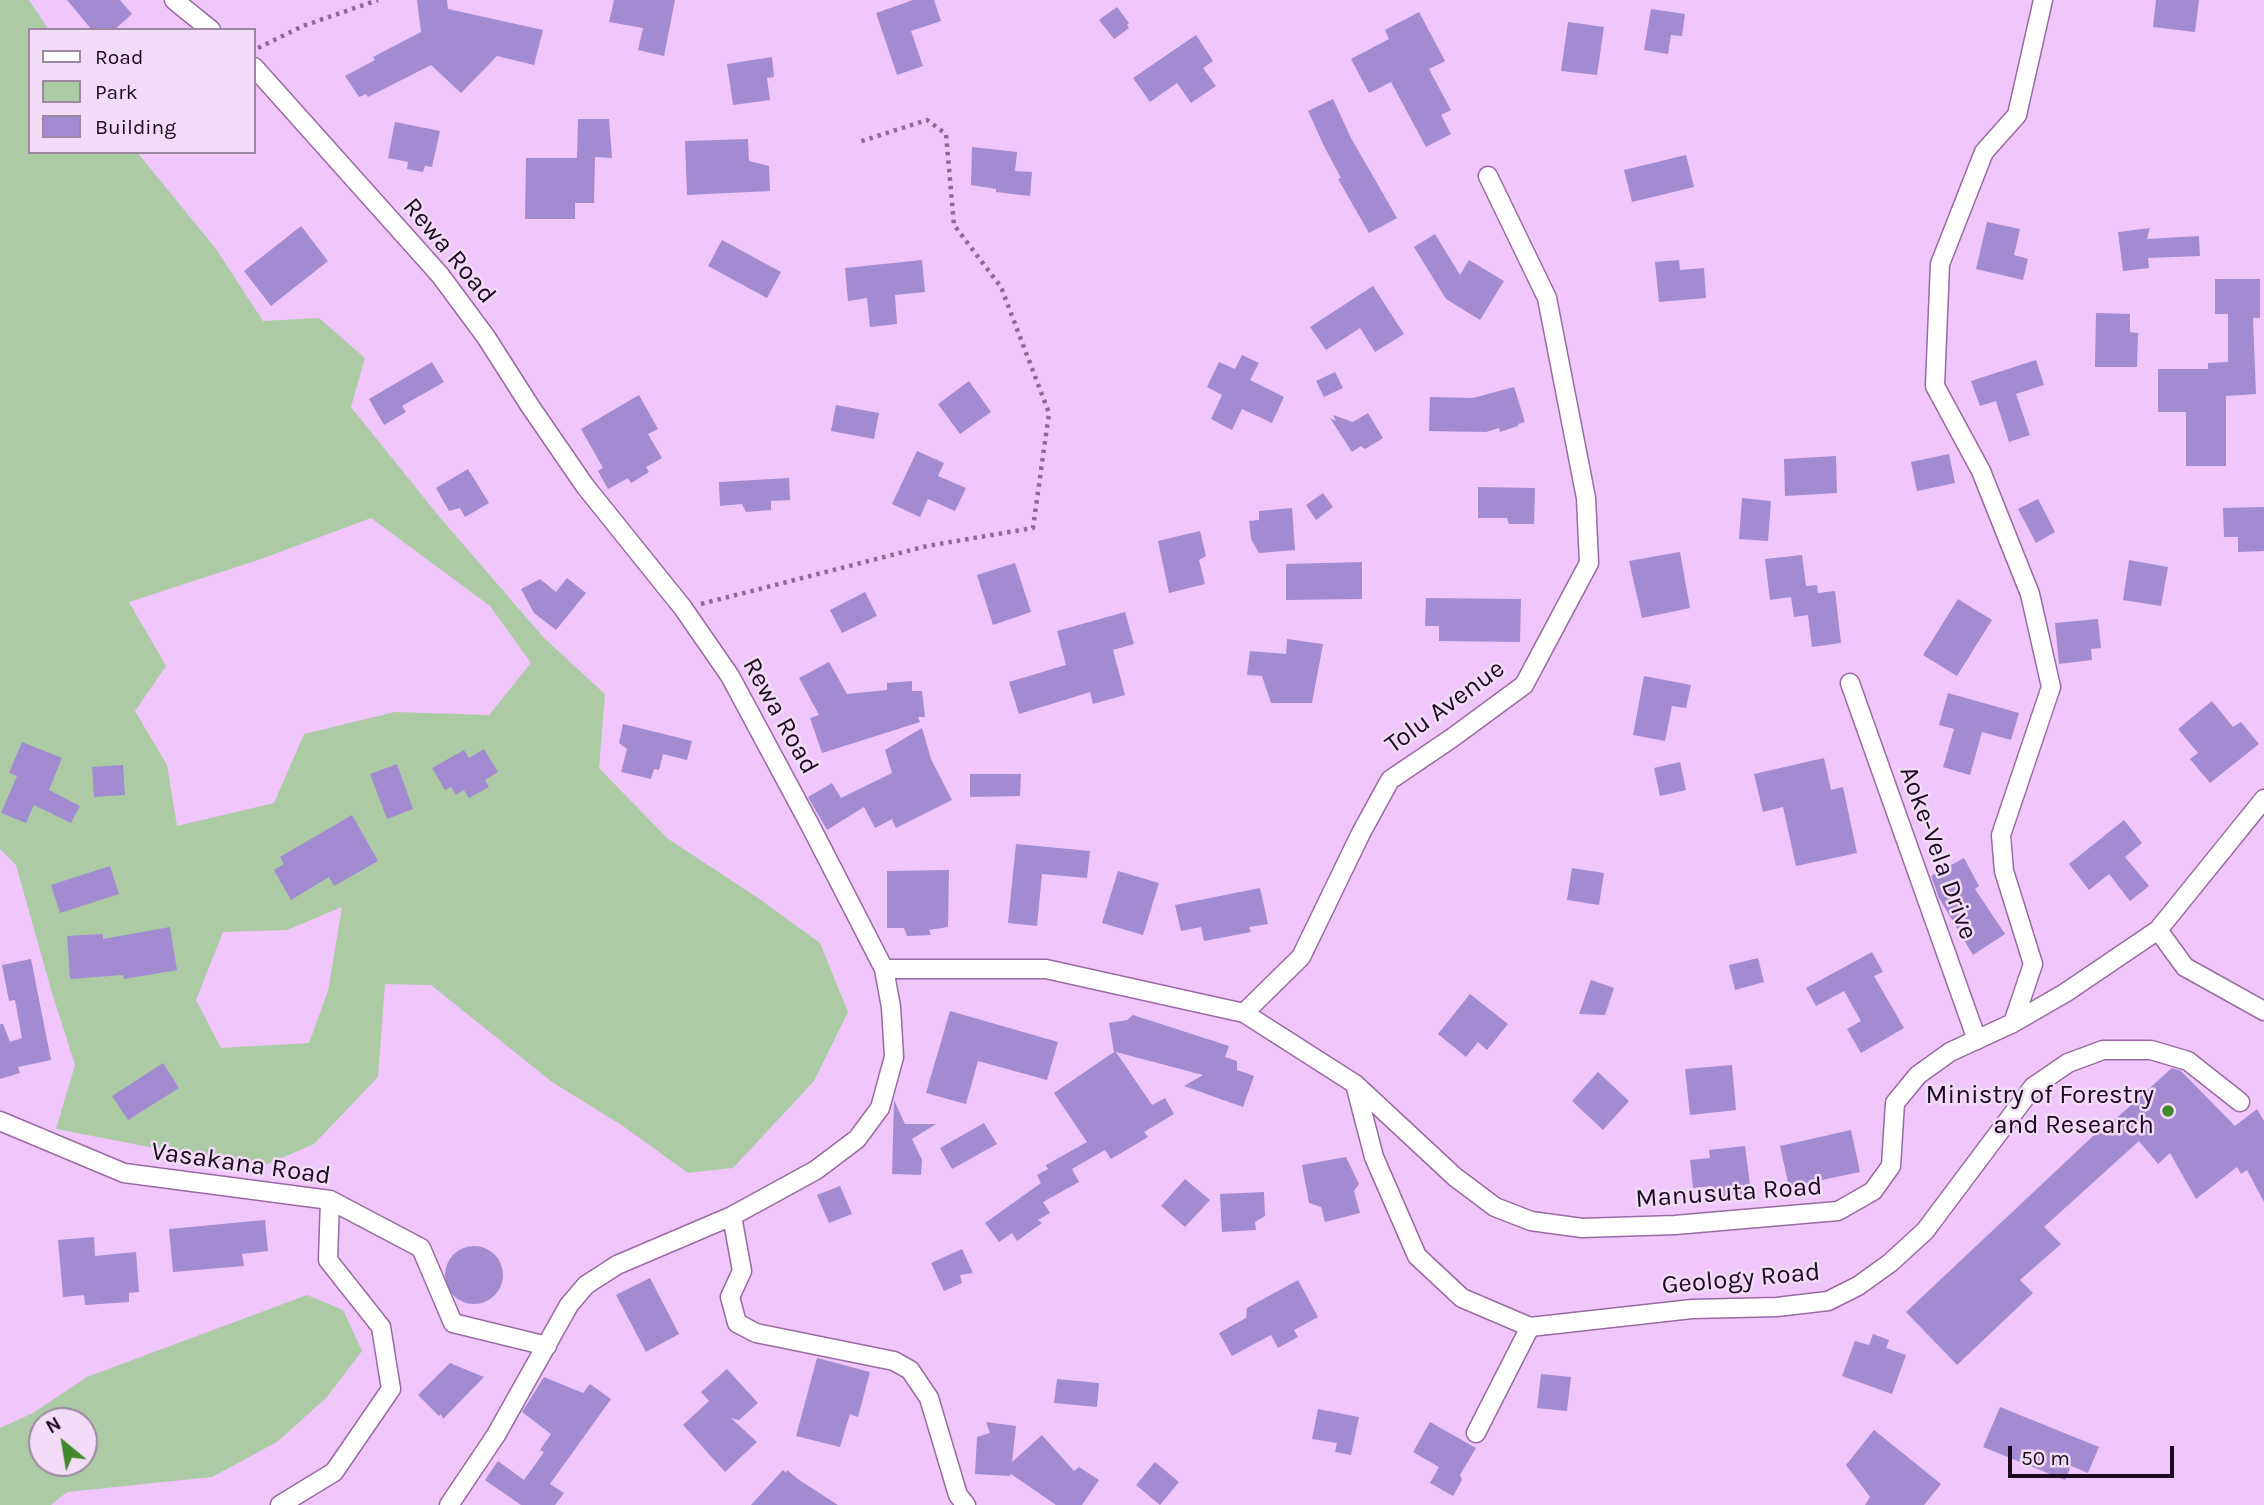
<!DOCTYPE html>
<style>
body{margin:0}
#map{position:relative;width:2264px;height:1505px;overflow:hidden;background:#f1c6fc;font-family:Karla,sans-serif}
canvas{display:block}
.legend{position:absolute;left:28px;top:28px;width:228px;height:126px;box-sizing:border-box;background:#f2dcf7;border:2px solid #9c88a1;margin:0;padding:9px 12px;list-style:none;font-size:21px;color:#1c0921}
.legend li{display:flex;align-items:center;gap:14px;height:35px}
.legend b{width:35px;border:2px solid #9c88a1}
.north{position:absolute;left:28px;top:1407px;width:70px;height:70px;box-sizing:border-box;background:#f2dcf7;border:2px solid #9c88a1;border-radius:50%;rotate:330deg;font-size:19px;font-weight:700;line-height:28px;text-align:center;color:#1c0921}
.north::after{content:'';display:block;margin:auto;width:24px;height:32px;background:#41872c;clip-path:polygon(50% 0,100% 100%,50% 72%,0 100%)}
.scale{position:absolute;left:2008px;top:1446px;width:166px;height:32px;box-sizing:border-box;border:4px solid #1c0921;border-top:0;padding-left:9px;font-size:21px;line-height:24px;white-space:nowrap;color:#1c0921;-webkit-text-stroke:5px #f2dcf7;paint-order:stroke}
</style>
<div id="map">
<canvas width="2264" height="1505"></canvas>
<ul class="legend">
<li><b style="height:9px;background:#fff"></b>Road</li>
<li><b style="height:19px;background:#accba4"></b>Park</li>
<li><b style="height:19px;background:#a38bd2"></b>Building</li>
</ul>
<div class="north">N</div>
<div class="scale">50 m</div>
</div>
<script>
const context = document.querySelector('canvas').getContext('2d');
context.lineJoin = 'round';
function fillPath(path, color) { context.fillStyle = color; context.fill(path, 'evenodd'); }
function stroke(path, color, width, dash) { context.strokeStyle = color; context.lineWidth = width; context.lineCap = dash ? 'butt' : 'round'; context.setLineDash(dash || []); context.stroke(path); }
function drawText(font, color, halo, rows, align = 'center') {
  context.font = font + ' Karla,sans-serif'; context.lineWidth = 5; context.setLineDash([]); context.textBaseline = 'middle'; context.strokeStyle = halo; context.fillStyle = color; for (const [text, x, y, turn = 0] of rows) {
    context.save(); context.translate(x, y); context.rotate((+turn || 0) * Math.PI / 180); context.textAlign = isNaN(turn) ? turn : align; if (halo) context.strokeText(text, 0, 0); context.fillText(text, 0, 0); context.restore();
  }
}
fillPath(new Path2D(`
 M 0,0 L 29,0 L 49,30 L 30,30 L 30,152 L 137,152 L 216,249 L 263,321 L 319,318 L 365,358 L 351,407 L 437,514 L 544,638 L 605,694 L 599,768 L 667,838 L 758,898 L 820,943 L 848,1012 L 814,1081 L 733,1168 L 688,1173 L 623,1126 L 552,1082 L 431,985 L 385,984 L 378,1077 L 314,1144 L 258,1168 L 56,1129 L 75,1065 L 52,993 L 16,865 L 0,849 ZM 371,518 L 490,606 L 531,663 L 489,715 L 395,712 L 304,734 L 274,803 L 177,826 L 167,765 L 135,711 L 166,666 L 129,602 L 261,559 ZM 342,907 L 328,991 L 309,1043 L 221,1048 L 196,1000 L 223,932 L 287,930 Z
 M 307,1295 L 343,1310 L 362,1351 L 326,1398 L 277,1442 L 212,1477 L 67,1492 L 51,1505 L 0,1505 L 0,1428 L 33,1413 L 87,1377 ZM 42,1421 L 84,1421 L 84,1463 L 42,1463 Z`), '#accba4');
fillPath(new Path2D(`
 M 67,0 L 120,0 L 132,14 L 114,30 L 92,30 Z
 M 417,0 L 447,0 L 448,9 L 543,30 L 534,65 L 497,56 L 461,93 L 431,65 L 368,97 L 366,94 L 359,97 L 345,76 L 375,60 L 373,57 L 421,32 Z
 M 614,0 L 675,0 L 664,56 L 638,50 L 643,28 L 609,22 Z
 M 913,0 L 934,0 L 941,21 L 911,31 L 923,66 L 897,75 L 876,13 Z
 M 2156,0 L 2199,0 L 2195,32 L 2153,27 Z
 M 1117,7 L 1129,23 L 1127,25 L 1129,28 L 1114,39 L 1099,20 Z
 M 1651,9 L 1685,14 L 1682,36 L 1671,35 L 1668,54 L 1644,50 Z
 M 1419,12 L 1445,61 L 1429,69 L 1451,110 L 1441,115 L 1451,134 L 1426,147 L 1391,82 L 1369,93 L 1351,59 L 1389,39 L 1385,30 Z
 M 1568,22 L 1604,27 L 1597,75 L 1561,71 Z
 M 1196,35 L 1213,61 L 1203,68 L 1216,86 L 1191,103 L 1177,83 L 1150,102 L 1133,78 Z
 M 772,57 L 774,77 L 767,78 L 770,100 L 733,105 L 727,64 Z
 M 1333,99 L 1351,138 L 1397,218 L 1369,233 L 1338,179 L 1341,178 L 1324,146 L 1308,111 Z
 M 578,119 L 609,119 L 612,158 L 595,157 L 594,203 L 575,203 L 575,219 L 525,219 L 526,158 L 577,158 Z
 M 395,122 L 440,131 L 432,167 L 425,166 L 423,172 L 407,169 L 408,162 L 388,158 Z
 M 748,139 L 749,161 L 769,166 L 770,191 L 687,195 L 685,141 Z
 M 972,147 L 1017,152 L 1015,171 L 1032,172 L 1030,196 L 996,192 L 996,189 L 971,185 Z
 M 1686,155 L 1694,187 L 1632,202 L 1624,170 Z
 M 1987,222 L 2020,229 L 2014,255 L 2028,259 L 2023,280 L 1976,269 Z
 M 301,226 L 328,261 L 271,306 L 244,271 Z
 M 2150,228 L 2147,239 L 2199,236 L 2200,256 L 2148,258 L 2149,268 L 2123,271 L 2118,232 Z
 M 1435,234 L 1460,275 L 1469,260 L 1504,281 L 1480,320 L 1446,299 L 1414,247 Z
 M 722,240 L 781,272 L 767,298 L 708,266 Z
 M 922,260 L 925,292 L 895,295 L 897,324 L 870,327 L 867,298 L 848,301 L 845,268 Z
 M 1679,260 L 1680,270 L 1704,268 L 1706,298 L 1659,302 L 1655,262 Z
 M 2215,279 L 2260,279 L 2260,318 L 2253,318 L 2256,394 L 2226,396 L 2226,466 L 2186,466 L 2186,412 L 2158,412 L 2158,369 L 2208,369 L 2208,363 L 2228,362 L 2228,314 L 2215,314 Z
 M 1373,286 L 1404,334 L 1375,352 L 1360,328 L 1326,350 L 1310,327 Z
 M 2096,313 L 2130,314 L 2130,332 L 2138,333 L 2137,367 L 2095,367 Z
 M 1242,355 L 1259,363 L 1250,380 L 1284,397 L 1272,423 L 1242,409 L 1232,430 L 1211,419 L 1222,395 L 1207,387 L 1219,362 L 1235,369 Z
 M 2036,360 L 2044,385 L 2016,394 L 2030,435 L 2009,442 L 1996,401 L 1980,406 L 1971,381 Z
 M 432,362 L 444,382 L 402,406 L 406,412 L 384,425 L 369,399 Z
 M 1335,372 L 1343,388 L 1324,397 L 1316,381 Z
 M 969,381 L 991,412 L 960,434 L 938,404 Z
 M 1514,387 L 1525,422 L 1518,424 L 1518,426 L 1500,432 L 1499,428 L 1486,432 L 1429,431 L 1430,397 L 1473,398 Z
 M 639,395 L 658,429 L 648,434 L 662,458 L 646,467 L 649,472 L 631,483 L 628,478 L 608,489 L 598,471 L 603,468 L 581,429 Z
 M 836,405 L 879,413 L 874,439 L 831,431 Z
 M 1368,413 L 1383,438 L 1365,449 L 1361,446 L 1352,452 L 1330,418 L 1336,421 L 1333,415 L 1353,422 Z
 M 917,451 L 944,463 L 938,476 L 966,488 L 955,511 L 928,499 L 920,517 L 892,504 Z
 M 1949,454 L 1955,483 L 1917,491 L 1911,462 Z
 M 1836,456 L 1837,493 L 1785,496 L 1784,459 Z
 M 468,469 L 489,503 L 465,517 L 460,508 L 449,511 L 436,488 Z
 M 789,478 L 790,500 L 771,501 L 771,510 L 746,512 L 742,504 L 720,506 L 719,482 Z
 M 1478,487 L 1535,488 L 1534,524 L 1509,524 L 1507,518 L 1478,518 Z
 M 1323,493 L 1333,507 L 1316,520 L 1306,505 Z
 M 1742,498 L 1771,501 L 1768,541 L 1739,539 Z
 M 2038,499 L 2055,532 L 2036,543 L 2018,509 Z
 M 2264,507 L 2264,551 L 2238,552 L 2238,537 L 2224,537 L 2223,508 Z
 M 1292,508 L 1295,550 L 1259,553 L 1251,539 L 1249,521 L 1259,520 L 1259,511 Z
 M 1200,531 L 1206,556 L 1199,560 L 1205,584 L 1169,593 L 1158,541 Z
 M 1680,552 L 1690,608 L 1642,618 L 1629,561 Z
 M 1802,555 L 1806,586 L 1817,585 L 1818,593 L 1835,591 L 1841,643 L 1812,647 L 1808,615 L 1794,617 L 1791,597 L 1770,600 L 1765,559 Z
 M 2129,560 L 2168,567 L 2161,606 L 2123,600 Z
 M 1362,562 L 1362,599 L 1286,600 L 1286,564 Z
 M 1015,563 L 1031,612 L 993,625 L 977,575 Z
 M 567,578 L 586,593 L 556,630 L 534,613 L 521,589 L 540,579 L 556,592 Z
 M 865,592 L 877,616 L 842,633 L 830,610 Z
 M 1426,598 L 1521,599 L 1520,642 L 1439,641 L 1439,626 L 1425,626 Z
 M 1958,599 L 1992,620 L 1957,676 L 1923,655 Z
 M 1125,612 L 1134,644 L 1113,650 L 1125,695 L 1093,704 L 1090,692 L 1019,714 L 1009,682 L 1066,665 L 1057,631 Z
 M 2098,619 L 2101,648 L 2091,649 L 2092,660 L 2059,664 L 2055,623 Z
 M 1287,639 L 1323,644 L 1312,703 L 1271,703 L 1262,676 L 1247,675 L 1250,651 L 1286,654 Z
 M 829,662 L 847,694 L 887,690 L 887,683 L 912,681 L 912,691 L 922,691 L 925,717 L 918,717 L 920,722 L 822,753 L 810,718 L 819,715 L 799,678 Z
 M 1644,676 L 1691,685 L 1686,708 L 1672,706 L 1665,741 L 1633,735 Z
 M 1948,693 L 2019,713 L 2011,740 L 1982,732 L 1970,775 L 1943,767 L 1954,729 L 1939,725 Z
 M 2212,701 L 2233,727 L 2241,722 L 2259,744 L 2210,783 L 2190,759 L 2198,753 L 2178,729 Z
 M 623,724 L 692,741 L 687,760 L 663,754 L 659,770 L 654,769 L 651,779 L 621,772 L 627,749 L 619,743 Z
 M 922,728 L 931,759 L 952,800 L 896,828 L 892,819 L 875,828 L 864,807 L 827,830 L 808,797 L 832,783 L 841,798 L 892,773 L 885,750 Z
 M 22,742 L 62,758 L 49,790 L 80,806 L 71,823 L 34,805 L 26,823 L 1,813 L 17,776 L 9,773 Z
 M 484,749 L 498,772 L 485,780 L 489,787 L 469,798 L 464,790 L 456,795 L 451,787 L 445,790 L 432,768 L 464,750 L 469,758 Z
 M 1824,758 L 1831,790 L 1843,787 L 1857,853 L 1796,866 L 1783,807 L 1763,812 L 1754,774 Z
 M 1680,762 L 1686,790 L 1660,796 L 1654,768 Z
 M 397,764 L 413,809 L 387,819 L 370,774 Z
 M 123,765 L 125,795 L 94,797 L 92,767 Z
 M 970,774 L 1021,774 L 1020,796 L 970,797 Z
 M 352,815 L 378,861 L 334,886 L 329,877 L 291,900 L 274,870 L 284,864 L 280,857 Z
 M 2124,820 L 2142,843 L 2125,857 L 2149,886 L 2130,901 L 2109,874 L 2089,890 L 2069,864 Z
 M 1016,844 L 1090,851 L 1087,878 L 1042,874 L 1037,926 L 1008,923 Z
 M 1964,858 L 1979,886 L 1975,889 L 2005,934 L 1973,955 L 1939,898 L 1931,876 Z
 M 110,866 L 119,894 L 60,913 L 51,885 Z
 M 1572,868 L 1604,873 L 1599,905 L 1567,900 Z
 M 949,870 L 948,927 L 929,930 L 931,935 L 907,936 L 904,928 L 887,928 L 887,871 Z
 M 1118,871 L 1159,883 L 1143,935 L 1102,923 Z
 M 1260,888 L 1268,924 L 1249,927 L 1251,932 L 1204,941 L 1201,927 L 1181,931 L 1175,905 Z
 M 170,927 L 177,970 L 124,979 L 123,975 L 70,979 L 67,936 L 103,934 L 103,939 Z
 M 1872,952 L 1883,972 L 1874,976 L 1904,1028 L 1861,1053 L 1847,1029 L 1861,1021 L 1844,991 L 1816,1006 L 1806,988 Z
 M 1758,958 L 1764,982 L 1735,990 L 1729,965 Z
 M 31,959 L 51,1060 L 18,1067 L 20,1073 L 0,1079 L 0,1024 L 3,1024 L 10,1042 L 22,1038 L 15,1000 L 9,1001 L 2,965 Z
 M 1591,980 L 1614,988 L 1605,1015 L 1579,1014 Z
 M 1470,994 L 1508,1024 L 1487,1050 L 1478,1042 L 1466,1057 L 1438,1034 Z
 M 950,1011 L 1058,1042 L 1047,1080 L 978,1061 L 966,1104 L 926,1093 Z
 M 1133,1015 L 1229,1046 L 1225,1057 L 1237,1061 L 1237,1070 L 1254,1076 L 1243,1107 L 1184,1086 L 1203,1075 L 1116,1052 L 1152,1105 L 1165,1098 L 1174,1114 L 1144,1132 L 1148,1137 L 1111,1159 L 1105,1150 L 1072,1169 L 1079,1182 L 1043,1202 L 1050,1213 L 1038,1220 L 1042,1223 L 1017,1241 L 1012,1233 L 999,1242 L 985,1223 L 1041,1183 L 1037,1175 L 1048,1169 L 1046,1165 L 1087,1142 L 1054,1093 L 1114,1052 L 1109,1023 L 1127,1020 Z
 M 163,1063 L 179,1088 L 128,1120 L 112,1096 Z
 M 1732,1065 L 1736,1110 L 1690,1115 L 1685,1069 Z
 M 2172,1068 L 2181,1071 L 2235,1126 L 2257,1109 L 2264,1121 L 2264,1202 L 2247,1170 L 2241,1174 L 2237,1167 L 2196,1199 L 2170,1153 L 2158,1164 L 2139,1141 L 2044,1227 L 2061,1244 L 2020,1280 L 2033,1293 L 1957,1365 L 1906,1312 L 2109,1121 L 2111,1123 Z
 M 1598,1072 L 1629,1101 L 1603,1130 L 1572,1101 Z
 M 894,1100 L 905,1124 L 936,1124 L 912,1139 L 922,1160 L 921,1175 L 892,1174 Z
 M 984,1123 L 997,1144 L 952,1169 L 940,1148 Z
 M 1851,1130 L 1860,1172 L 1789,1187 L 1780,1146 Z
 M 1745,1146 L 1751,1193 L 1714,1197 L 1713,1186 L 1693,1188 L 1690,1160 L 1710,1158 L 1709,1150 Z
 M 1346,1157 L 1359,1184 L 1354,1191 L 1360,1213 L 1325,1222 L 1321,1207 L 1309,1203 L 1302,1165 Z
 M 1185,1179 L 1210,1200 L 1185,1227 L 1161,1206 Z
 M 840,1186 L 852,1214 L 829,1223 L 817,1195 Z
 M 1264,1192 L 1265,1216 L 1255,1222 L 1256,1230 L 1222,1232 L 1220,1194 Z
 M 265,1220 L 268,1251 L 242,1254 L 244,1266 L 173,1272 L 169,1229 Z
 M 94,1237 L 95,1256 L 136,1252 L 139,1292 L 129,1293 L 129,1302 L 85,1305 L 84,1295 L 63,1297 L 58,1240 Z
 M445 1275a29 29 0 1 1 58 0a29 29 0 1 1-58 0Z
 M 962,1249 L 973,1273 L 960,1275 L 962,1283 L 944,1291 L 931,1263 Z
 M 650,1278 L 679,1334 L 646,1352 L 616,1295 Z
 M 1298,1280 L 1318,1317 L 1294,1330 L 1298,1337 L 1278,1348 L 1271,1335 L 1232,1356 L 1219,1333 L 1246,1318 L 1247,1308 Z
 M 1873,1334 L 1889,1340 L 1886,1348 L 1906,1355 L 1892,1394 L 1842,1376 L 1855,1341 L 1869,1345 Z
 M 817,1358 L 870,1372 L 858,1417 L 850,1414 L 840,1447 L 796,1436 Z
 M 450,1363 L 484,1377 L 443,1419 L 441,1414 L 439,1416 L 418,1395 Z
 M 727,1369 L 758,1403 L 739,1420 L 731,1418 L 757,1442 L 725,1472 L 683,1425 L 709,1401 L 701,1392 Z
 M 1541,1374 L 1571,1377 L 1567,1411 L 1537,1408 Z
 M 544,1377 L 583,1393 L 590,1384 L 611,1399 L 550,1484 L 564,1493 L 555,1505 L 521,1505 L 485,1480 L 498,1461 L 524,1480 L 544,1452 L 540,1450 L 551,1434 L 522,1412 Z
 M 1057,1379 L 1099,1383 L 1097,1407 L 1054,1403 Z
 M 2000,1407 L 2099,1447 L 2088,1473 L 2071,1466 L 2065,1480 L 1983,1447 Z
 M 1318,1409 L 1359,1417 L 1351,1455 L 1335,1452 L 1337,1443 L 1312,1439 Z
 M 986,1422 L 1016,1426 L 1012,1462 L 1042,1435 L 1074,1471 L 1079,1467 L 1099,1480 L 1082,1505 L 1056,1505 L 1011,1474 L 1010,1476 L 975,1474 L 977,1437 L 990,1433 Z
 M 1430,1422 L 1476,1448 L 1460,1475 L 1462,1480 L 1453,1496 L 1430,1483 L 1439,1467 L 1413,1452 Z
 M 1874,1430 L 1941,1484 L 1924,1505 L 1865,1505 L 1870,1497 L 1846,1465 Z
 M 1155,1462 L 1179,1482 L 1160,1505 L 1136,1485 Z
 M 783,1470 L 786,1473 L 787,1470 L 799,1480 L 838,1505 L 751,1505 Z`), '#a38bd2');
const street = new Path2D(`
 M 174,0 L 211,30
 M 254,67 L 440,275 L 486,337 L 530,406 L 585,486 L 683,608 L 730,676 L 810,825 L 884,969 L 891,1007 L 894,1057 L 880,1108 L 857,1139 L 816,1170 L 732,1216 L 617,1265 L 586,1285 L 569,1305 L 496,1435 L 449,1505
 M 1850,683 L 1977,1040
 M 2158,930 L 2185,967 L 2264,1011
 M 884,969 L 1046,969 L 1244,1013 L 1355,1084 L 1455,1177 L 1495,1207 L 1531,1221 L 1582,1228 L 1675,1225 L 1838,1211 L 1873,1191 L 1891,1166 L 1895,1103 L 1918,1075 L 1950,1052 L 2013,1023 L 2065,993 L 2158,930 L 2264,799
 M 1244,1013 L 1301,957 L 1361,833 L 1390,780 L 1452,738 L 1524,685 L 1589,563 L 1586,498 L 1547,298 L 1488,176
 M 2013,1023 L 2033,964 L 2004,871 L 2001,835 L 2051,687 L 2030,594 L 1981,471 L 1935,386 L 1940,264 L 1984,152 L 2017,115 L 2043,0
 M 1355,1084 L 1374,1157 L 1417,1256 L 1462,1298 L 1530,1327 L 1692,1309 L 1777,1307 L 1828,1301 L 1858,1286 L 1890,1263 L 1925,1231 L 2033,1087 L 2068,1063 L 2103,1050 L 2151,1050 L 2188,1061 L 2240,1102
 M 0,1121 L 124,1173 L 330,1200 L 421,1248 L 453,1323 L 547,1346
 M 732,1216 L 742,1271 L 730,1297 L 737,1323 L 756,1333 L 894,1361 L 910,1370 L 929,1398 L 958,1495 L 966,1505
 M 1476,1433 L 1530,1327
 M 280,1505 L 334,1472 L 391,1389 L 381,1327 L 328,1260 L 330,1200`);
stroke(street, '#9a69a6', 21);
stroke(new Path2D(`
 M 258,48 L 303,26 L 378,0
 M 701,604 L 927,546 L 1033,528 L 1049,413 L 1001,287 L 954,225 L 946,134 L 927,120 L 859,142`), '#8c6c94', 4.5, [3.5, 5]);
stroke(street, '#fff', 18);
for (const [x, y, r, color] of [
 [2168,1111,7,"#41872c"]
]) { const dot = new Path2D(); dot.arc(x, y, r, 0, 2 * Math.PI); context.fillStyle = color; context.fill(dot); stroke(dot, '#f2dcf7', 2.5); }
drawText('26px', '#1c0921', '#f2dcf7', [
 ["Rewa Road",449,251,50],
 ["Tolu Avenue",1445,707,-36],
 ["Rewa Road",780,716,61],
 ["Aoke-Vela Drive",1938,853,70],
 ["Vasakana Road",241,1164,8],
 ["Manusuta Road",1729,1193,-4],
 ["Geology Road",1741,1279,-5]
]);
drawText('26px', '#1c0921', '#f2dcf7', [
 ["Ministry of Forestry",2154,1096],
 ["and Research",2154,1126]
], 'right');
</script>
